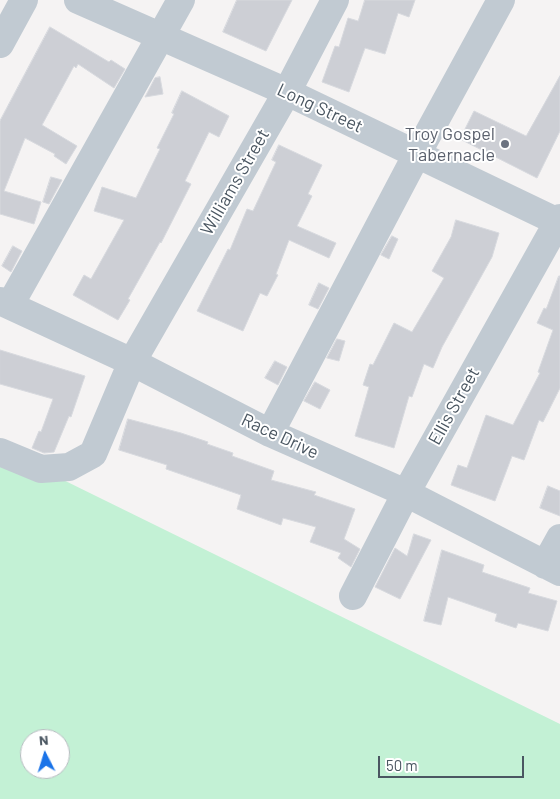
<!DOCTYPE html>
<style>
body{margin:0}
#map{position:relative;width:560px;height:799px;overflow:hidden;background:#f5f3f3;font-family:Barlow,sans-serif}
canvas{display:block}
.north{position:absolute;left:20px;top:729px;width:50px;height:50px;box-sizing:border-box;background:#fff;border:1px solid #b7bbc0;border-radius:50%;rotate:355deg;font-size:14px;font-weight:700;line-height:20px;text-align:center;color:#4a5661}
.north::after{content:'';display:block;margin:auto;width:18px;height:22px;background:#1a73e8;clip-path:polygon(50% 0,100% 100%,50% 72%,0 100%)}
.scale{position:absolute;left:378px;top:756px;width:146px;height:22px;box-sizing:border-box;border:2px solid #4a5661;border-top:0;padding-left:6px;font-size:15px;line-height:18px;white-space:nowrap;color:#4a5661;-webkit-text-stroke:4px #fff;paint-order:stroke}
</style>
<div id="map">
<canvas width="560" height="799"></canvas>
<div class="north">N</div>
<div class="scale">50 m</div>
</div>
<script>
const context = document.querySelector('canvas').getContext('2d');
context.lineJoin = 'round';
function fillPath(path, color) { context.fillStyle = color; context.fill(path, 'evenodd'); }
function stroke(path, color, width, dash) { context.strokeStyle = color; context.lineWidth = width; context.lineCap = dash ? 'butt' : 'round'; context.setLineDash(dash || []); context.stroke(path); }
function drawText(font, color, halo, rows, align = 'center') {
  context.font = font + ' Barlow,sans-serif'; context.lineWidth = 4; context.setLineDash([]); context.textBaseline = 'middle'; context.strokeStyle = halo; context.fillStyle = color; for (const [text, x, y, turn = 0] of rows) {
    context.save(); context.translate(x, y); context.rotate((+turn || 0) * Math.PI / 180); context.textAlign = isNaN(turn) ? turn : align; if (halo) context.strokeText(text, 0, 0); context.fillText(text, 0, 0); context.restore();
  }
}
fillPath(new Path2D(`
 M 0,452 L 41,469 L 560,724 L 560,799 L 0,799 ZM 30,739 L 60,739 L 60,769 L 30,769 Z`), '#c3f1d5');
const building = new Path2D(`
 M 237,0 L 292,0 L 266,51 L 223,32 Z
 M 365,0 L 415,0 L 409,17 L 398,13 L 385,54 L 365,48 L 349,92 L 322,82 L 335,46 L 339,47 L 348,18 L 358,21 Z
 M 50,27 L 109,62 L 111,60 L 125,69 L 114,88 L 78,64 L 76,68 L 74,66 L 42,125 L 77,146 L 66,164 L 54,156 L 55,154 L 25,138 L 4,191 L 41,202 L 34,224 L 0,214 L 0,121 Z
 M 560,76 L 560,131 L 537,178 L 460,139 L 474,111 L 526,136 Z
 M 160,77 L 163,94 L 145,97 L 155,78 Z
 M 182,91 L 229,116 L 219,137 L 209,132 L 185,181 L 191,184 L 161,243 L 160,242 L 128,299 L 130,300 L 118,320 L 73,295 L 84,275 L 91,279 L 124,220 L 94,211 L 102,187 L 136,198 L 160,149 L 157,148 L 174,114 L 172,113 Z
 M 279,145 L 322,165 L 308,194 L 312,196 L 297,226 L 336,243 L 329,258 L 289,240 L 276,274 L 278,275 L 267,296 L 260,293 L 243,331 L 197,311 L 228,249 L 230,250 L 247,209 L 253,211 L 276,162 L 272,160 Z
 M 51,177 L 62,180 L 49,204 L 43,202 Z
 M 456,220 L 499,233 L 492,257 L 442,347 L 433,368 L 424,364 L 412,397 L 409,396 L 394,448 L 355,436 L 369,387 L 363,385 L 370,364 L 373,365 L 394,323 L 412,332 L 444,278 L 432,271 L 451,237 Z
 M 392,236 L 398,239 L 389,259 L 381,255 Z
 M 13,246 L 22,251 L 11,272 L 2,266 Z
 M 559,276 L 560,276 L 560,388 L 543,422 L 539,420 L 524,460 L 512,456 L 495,501 L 451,485 L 458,465 L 467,468 L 486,415 L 513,425 L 540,373 L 538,372 L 553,330 L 537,323 L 544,308 L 546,309 Z
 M 319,283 L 329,288 L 318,309 L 309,305 Z
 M 337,339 L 345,341 L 339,361 L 327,358 Z
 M 0,350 L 85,376 L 71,417 L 69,416 L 54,452 L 44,453 L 32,448 L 39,431 L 41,432 L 53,399 L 0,384 Z
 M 275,361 L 287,367 L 278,385 L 265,378 Z
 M 315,382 L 330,390 L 320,409 L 304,401 Z
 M 128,419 L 181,433 L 208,442 L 207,444 L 233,453 L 232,456 L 274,471 L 271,480 L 316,492 L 314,495 L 355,509 L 344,539 L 360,549 L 351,567 L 338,558 L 341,553 L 310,542 L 316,527 L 283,518 L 281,525 L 237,509 L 241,495 L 166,469 L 167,465 L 119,450 Z
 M 548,486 L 560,491 L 560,516 L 540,508 Z
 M 414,534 L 431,540 L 400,599 L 375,587 L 395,548 L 407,556 Z
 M 442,550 L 484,565 L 482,572 L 530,588 L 528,593 L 557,601 L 548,631 L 518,623 L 516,628 L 495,621 L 497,614 L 448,597 L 441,625 L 424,621 Z`);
fillPath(building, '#cdcfd5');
stroke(building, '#d7d9de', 1);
stroke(new Path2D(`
 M 78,0 L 287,92 L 560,223
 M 0,44 L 24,0
 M 0,301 L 132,362 L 270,433 L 406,493 L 560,572
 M 10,305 L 181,0
 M 270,433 L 417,154 L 501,0
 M 0,452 L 41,469 L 69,467 L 93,454 L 132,362 L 287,92 L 335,0
 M 545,565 L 560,538
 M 353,596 L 406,493 L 560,218`), '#c1cad2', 28);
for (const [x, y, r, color] of [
 [505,144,5,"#6b7280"]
]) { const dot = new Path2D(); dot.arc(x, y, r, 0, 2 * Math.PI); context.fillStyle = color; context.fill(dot); stroke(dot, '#fff', 2); }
drawText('18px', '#4a5661', '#fff', [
 ["Long Street",320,108,25],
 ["Williams Street",235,182,-60],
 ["Ellis Street",454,406,-61],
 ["Race Drive",280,436,25]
]);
drawText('18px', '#5b616d', '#fff', [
 ["Troy Gospel",495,134],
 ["Tabernacle",495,155]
], 'right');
</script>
